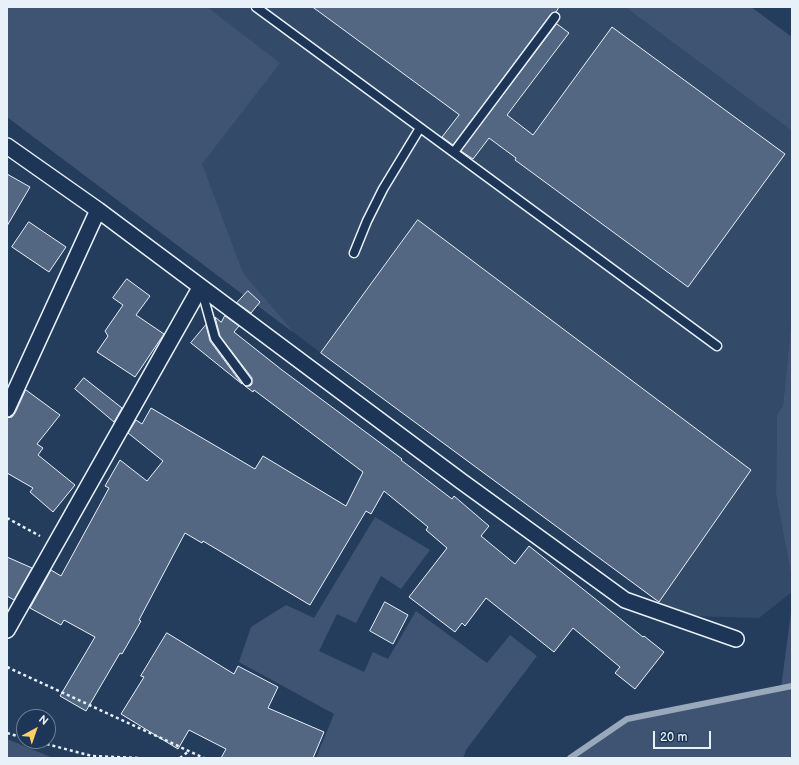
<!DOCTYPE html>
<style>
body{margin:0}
#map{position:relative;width:799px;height:765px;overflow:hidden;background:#253d5d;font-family:"Balsamiq Sans",sans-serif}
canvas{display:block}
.frame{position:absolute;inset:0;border:8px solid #e8f1f8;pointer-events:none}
.north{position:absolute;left:16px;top:709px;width:40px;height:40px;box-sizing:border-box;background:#1d3557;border:1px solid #6e8097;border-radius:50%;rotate:40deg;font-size:11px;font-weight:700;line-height:16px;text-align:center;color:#e8f1f8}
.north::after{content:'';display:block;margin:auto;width:14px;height:18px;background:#ffd166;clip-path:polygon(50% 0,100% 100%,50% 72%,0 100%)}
.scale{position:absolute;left:653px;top:731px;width:58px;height:18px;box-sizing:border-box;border:2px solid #e8f1f8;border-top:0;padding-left:5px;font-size:12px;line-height:14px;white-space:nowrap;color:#e8f1f8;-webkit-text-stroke:3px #1d3557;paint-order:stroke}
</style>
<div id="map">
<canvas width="799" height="765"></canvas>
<div class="frame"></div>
<div class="north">N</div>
<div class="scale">20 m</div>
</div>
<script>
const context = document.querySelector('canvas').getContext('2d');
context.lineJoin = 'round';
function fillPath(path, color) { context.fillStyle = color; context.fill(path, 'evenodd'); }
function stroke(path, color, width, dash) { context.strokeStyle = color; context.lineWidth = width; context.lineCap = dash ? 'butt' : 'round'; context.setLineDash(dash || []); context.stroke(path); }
fillPath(new Path2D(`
 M 7,7 L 625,7 L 792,131 L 792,314 L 783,406 L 777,414 L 776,495 L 792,580 L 792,592 L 759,618 L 688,616 L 659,603 L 321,353 L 7,117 Z`), '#334a68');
fillPath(new Path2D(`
 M 7,7 L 207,7 L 280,63 L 202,164 L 243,273 L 294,333 L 7,117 Z
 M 625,7 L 751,7 L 792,37 L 792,131 Z
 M 792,314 L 792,580 L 776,495 L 777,414 L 783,406 Z
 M 375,517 L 430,550 L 401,589 L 381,576 L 356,623 L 337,614 L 319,651 L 364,672 L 373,652 L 388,659 L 416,611 L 487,663 L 510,635 L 537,656 L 466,750 L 463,758 L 316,758 L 334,714 L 239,662 L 251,627 L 286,605 L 314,618 Z
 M 792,605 L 792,758 L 570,758 L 627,719 L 781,688 Z
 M 7,739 L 53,758 L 7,758 Z`), '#3e5472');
stroke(new Path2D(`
 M 570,758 L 627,719 L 792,686`), '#99a8ba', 6);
const building = new Path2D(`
 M 313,7 L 559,7 L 556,12 L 551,14 L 453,145 L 442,137 L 459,115 Z
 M 557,24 L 569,33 L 507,115 L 533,135 L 612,27 L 785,154 L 688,287 L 515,160 L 516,158 L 489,138 L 473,159 L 461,151 Z
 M 7,174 L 30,187 L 7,226 Z
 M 418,220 L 751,470 L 659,602 L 321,353 Z
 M 29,222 L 66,247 L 49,272 L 12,247 Z
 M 127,279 L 150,296 L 136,315 L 164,334 L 135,377 L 97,352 L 108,336 L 105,331 L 123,305 L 113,298 Z
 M 248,291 L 260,302 L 251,313 L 237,303 Z
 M 225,316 L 239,326 L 234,332 L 282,370 L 402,459 L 401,460 L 452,499 L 454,496 L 489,526 L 481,536 L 515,564 L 529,546 L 643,637 L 644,636 L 664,652 L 635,689 L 615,673 L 620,667 L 573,628 L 554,652 L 486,598 L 465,626 L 462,623 L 455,632 L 409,597 L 447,548 L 426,530 L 428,527 L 384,491 L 371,514 L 366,511 L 310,605 L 203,541 L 202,543 L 185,533 L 139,620 L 141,621 L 122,654 L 120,653 L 86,711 L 60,696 L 95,637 L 64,620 L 61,625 L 30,608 L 51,570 L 61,576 L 109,488 L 105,486 L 120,460 L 147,481 L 163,461 L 128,433 L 136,420 L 142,424 L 151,408 L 255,469 L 263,456 L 346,506 L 363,472 L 254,390 L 253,392 L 245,386 L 250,386 L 252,384 L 252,378 L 220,336 L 215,317 L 221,322 Z
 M 206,325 L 210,341 L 242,384 L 191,343 Z
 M 84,378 L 122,408 L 114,422 L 75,389 Z
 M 26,390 L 60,415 L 37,444 L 43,448 L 38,455 L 75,485 L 53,512 L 30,492 L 33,488 L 7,473 L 7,418 L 12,417 L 15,413 Z
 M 7,557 L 32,568 L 14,600 L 7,596 Z
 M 385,602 L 408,615 L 393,644 L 370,631 Z
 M 167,633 L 234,674 L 238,666 L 278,687 L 268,708 L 324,732 L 313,758 L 221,758 L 226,749 L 189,730 L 178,749 L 121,714 L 144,677 L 141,676 Z`);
fillPath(building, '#536782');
stroke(building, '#e8f1f8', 1);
const lane = new Path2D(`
 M 256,7 L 717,346
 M 454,152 L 555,17
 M 354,253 L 367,221 L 383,189 L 420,128
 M 201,288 L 215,338 L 247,381`);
const street = new Path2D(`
 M 7,146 L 98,210 L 461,481 L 625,600 L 736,639
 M 7,409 L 98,210
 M 7,630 L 200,288`);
stroke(lane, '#e8f1f8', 11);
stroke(street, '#e8f1f8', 18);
stroke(new Path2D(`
 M 7,518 L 40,536
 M 7,667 L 204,758
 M 7,733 L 24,738
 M 35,741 L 92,756 L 141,758
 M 180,758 L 189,751`), '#e8f1f8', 2.5, [3, 3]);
stroke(lane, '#1d3557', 8);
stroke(street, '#1d3557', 15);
</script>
